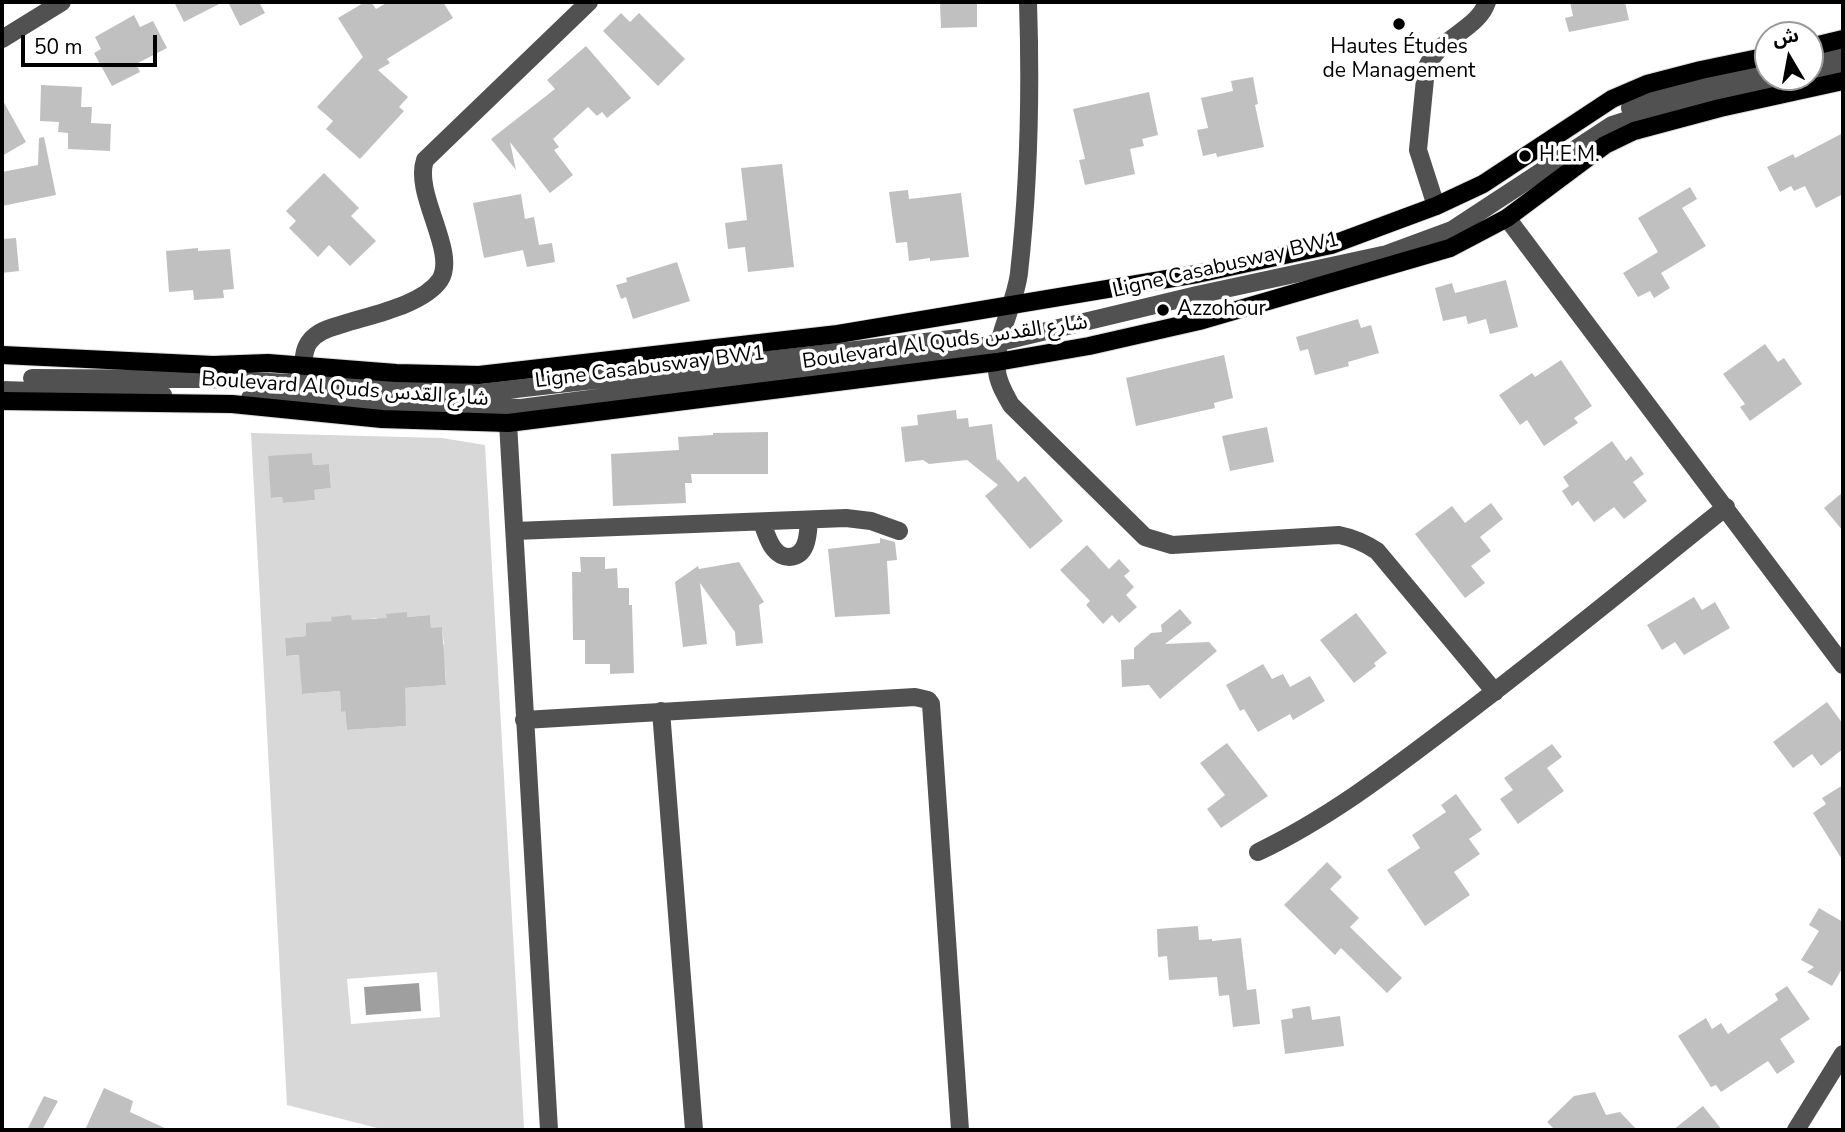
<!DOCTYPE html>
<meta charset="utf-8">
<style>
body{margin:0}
#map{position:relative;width:1845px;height:1132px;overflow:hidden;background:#fff;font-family:"Nunito Sans","Noto Sans Arabic",sans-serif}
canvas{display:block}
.frame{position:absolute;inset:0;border:4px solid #000;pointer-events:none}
.north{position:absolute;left:1754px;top:21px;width:70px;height:70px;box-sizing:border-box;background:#fff;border:2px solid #999;border-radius:50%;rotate:350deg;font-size:19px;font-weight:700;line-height:28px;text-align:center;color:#000}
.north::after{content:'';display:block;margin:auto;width:24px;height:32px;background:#000;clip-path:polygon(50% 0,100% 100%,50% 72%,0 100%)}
.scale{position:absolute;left:21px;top:35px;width:136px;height:32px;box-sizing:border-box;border:4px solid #000;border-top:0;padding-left:9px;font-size:21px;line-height:24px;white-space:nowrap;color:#000;-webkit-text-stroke:5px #fff;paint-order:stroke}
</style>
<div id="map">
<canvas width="1845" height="1132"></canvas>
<div class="frame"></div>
<div class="north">ش</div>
<div class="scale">50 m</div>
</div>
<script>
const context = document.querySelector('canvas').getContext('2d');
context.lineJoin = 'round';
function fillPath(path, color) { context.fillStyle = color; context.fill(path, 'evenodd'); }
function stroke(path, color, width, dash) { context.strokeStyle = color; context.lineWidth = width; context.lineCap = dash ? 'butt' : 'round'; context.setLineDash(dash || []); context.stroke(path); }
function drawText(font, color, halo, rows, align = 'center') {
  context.font = font + ' "Nunito Sans","Noto Sans Arabic",sans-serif'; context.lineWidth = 7; context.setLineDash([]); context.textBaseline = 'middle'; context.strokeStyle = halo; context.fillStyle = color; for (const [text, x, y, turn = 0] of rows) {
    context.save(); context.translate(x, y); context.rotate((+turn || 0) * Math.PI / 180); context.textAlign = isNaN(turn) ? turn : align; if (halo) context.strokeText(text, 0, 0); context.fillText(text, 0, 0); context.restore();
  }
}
fillPath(new Path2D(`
 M 251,433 L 442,438 L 485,445 L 524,1128 L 506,1130 L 385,1130 L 287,1105 ZM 312,453 L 313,465 L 329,464 L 331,488 L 314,490 L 314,500 L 283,503 L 282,497 L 272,498 L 268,457 ZM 407,613 L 407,617 L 430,615 L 431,628 L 442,628 L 444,644 L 424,669 L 445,667 L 446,685 L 405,688 L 405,726 L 347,730 L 345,711 L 341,711 L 340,691 L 302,694 L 301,677 L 320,676 L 318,654 L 286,656 L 285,638 L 306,636 L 306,624 L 332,621 L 332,617 L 351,616 L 353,635 L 360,620 L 377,618 L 378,634 L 388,634 L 387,615 ZM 437,972 L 440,1017 L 351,1024 L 347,979 Z`), '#d8d8d8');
fillPath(new Path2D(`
 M 419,983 L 421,1011 L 366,1015 L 364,987 Z`), '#9f9f9f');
fillPath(new Path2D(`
 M 174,2 L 223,2 L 184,22 Z
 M 228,2 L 259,2 L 265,13 L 240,26 Z
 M 365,2 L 371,2 L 376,9 L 388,2 L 443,2 L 453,18 L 387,59 L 390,63 L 378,70 L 408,97 L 399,107 L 404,111 L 360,159 L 326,129 L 333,121 L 317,107 L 363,57 L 338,18 Z
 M 940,2 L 977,2 L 977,27 L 941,28 Z
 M 1570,2 L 1625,2 L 1629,20 L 1569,32 L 1565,18 L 1573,16 Z
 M 621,13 L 630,22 L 639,13 L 685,59 L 658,86 L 603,31 Z
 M 134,15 L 140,27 L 153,21 L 167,48 L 136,64 L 140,72 L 112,86 L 94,53 L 101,49 L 95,37 Z
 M 586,46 L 631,98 L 607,118 L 602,112 L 597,116 L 588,107 L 553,139 L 559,147 L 554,150 L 573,175 L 550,193 L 510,142 L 516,170 L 491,139 L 555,89 L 547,80 Z
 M 1253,77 L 1258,104 L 1255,105 L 1264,147 L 1217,157 L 1216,153 L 1203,156 L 1197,130 L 1208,128 L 1201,98 L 1233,91 L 1231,81 Z
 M 41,85 L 82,87 L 81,107 L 92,107 L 91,123 L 111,124 L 110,151 L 68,149 L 68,133 L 58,132 L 59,122 L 40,121 Z
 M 1149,92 L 1158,135 L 1142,139 L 1144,146 L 1130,149 L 1135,174 L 1085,185 L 1079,160 L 1085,159 L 1073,109 Z
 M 2,99 L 26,142 L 2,156 Z
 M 1843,133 L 1843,194 L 1816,208 L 1805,186 L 1794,191 L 1791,186 L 1780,192 L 1767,167 L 1793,154 L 1795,158 Z
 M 44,137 L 56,195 L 2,206 L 2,172 L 38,165 L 39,138 Z
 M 782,164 L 794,267 L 748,272 L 745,247 L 728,249 L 725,223 L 747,220 L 741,168 Z
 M 324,173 L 359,208 L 351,216 L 376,241 L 350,266 L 329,245 L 318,257 L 289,228 L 296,221 L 286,211 Z
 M 1690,187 L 1697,199 L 1682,208 L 1706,246 L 1661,273 L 1670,288 L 1654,298 L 1650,291 L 1638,297 L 1623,273 L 1658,252 L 1638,218 Z
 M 908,190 L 909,199 L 961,193 L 969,257 L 930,261 L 930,258 L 909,261 L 907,242 L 896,243 L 889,192 Z
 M 521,194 L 525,219 L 534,217 L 539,245 L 552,243 L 555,262 L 527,267 L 523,250 L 484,258 L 473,203 Z
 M 16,238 L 19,271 L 2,273 L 2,239 Z
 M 198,248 L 198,251 L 230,249 L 234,289 L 223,290 L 224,298 L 194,300 L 193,290 L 169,292 L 166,251 Z
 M 677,262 L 690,301 L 633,319 L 626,297 L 621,299 L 616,285 L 627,282 L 626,278 Z
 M 1506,280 L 1518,327 L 1490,334 L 1486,319 L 1468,324 L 1466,316 L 1443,321 L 1435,288 L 1452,283 L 1455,293 Z
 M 1358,319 L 1361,328 L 1371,325 L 1379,353 L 1348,362 L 1349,366 L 1315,375 L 1308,349 L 1300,351 L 1296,337 Z
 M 1765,344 L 1778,362 L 1784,358 L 1802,384 L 1750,421 L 1740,407 L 1745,404 L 1723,374 Z
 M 1224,355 L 1233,398 L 1214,403 L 1215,408 L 1136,426 L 1126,378 Z
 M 1561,360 L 1592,406 L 1574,418 L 1578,423 L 1544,446 L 1527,420 L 1520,425 L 1499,395 L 1532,373 L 1535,377 Z
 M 956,410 L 957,419 L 968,418 L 969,427 L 992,424 L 997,461 L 998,459 L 1018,482 L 1025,476 L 1063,521 L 1030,549 L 985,496 L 998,485 L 967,460 L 929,464 L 923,460 L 905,462 L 901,427 L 918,425 L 917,415 Z
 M 1267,427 L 1274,462 L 1230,471 L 1222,436 Z
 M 768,432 L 768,474 L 691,474 L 692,483 L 685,483 L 686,503 L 613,506 L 611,454 L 679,450 L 678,437 L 713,435 L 713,433 Z
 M 1612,441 L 1626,461 L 1631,456 L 1644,474 L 1633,482 L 1647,501 L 1624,519 L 1614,507 L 1594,522 L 1578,501 L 1572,506 L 1562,491 L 1569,486 L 1563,477 Z
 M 312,453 L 313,465 L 329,464 L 331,488 L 314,490 L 315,500 L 283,503 L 282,497 L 271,498 L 268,456 Z
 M 1843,492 L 1843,531 L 1824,508 Z
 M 1491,503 L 1503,519 L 1480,537 L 1491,551 L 1471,566 L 1485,583 L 1465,598 L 1415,534 L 1452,506 L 1465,523 Z
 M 880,538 L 895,542 L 897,560 L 887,561 L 890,614 L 835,617 L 828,549 L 880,543 Z
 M 1087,545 L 1109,569 L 1119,559 L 1130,571 L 1124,576 L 1134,587 L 1126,595 L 1137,607 L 1119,623 L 1112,615 L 1103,624 L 1086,605 L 1090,601 L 1060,570 Z
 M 580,557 L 605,557 L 605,569 L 617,568 L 618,588 L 629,588 L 629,605 L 632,605 L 634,673 L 610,674 L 610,664 L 585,664 L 585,640 L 573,640 L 572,572 L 581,572 Z
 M 739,562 L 764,602 L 759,605 L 763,643 L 736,646 L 735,632 L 700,583 L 707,644 L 683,647 L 675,582 L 698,566 L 699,569 Z
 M 1694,597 L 1702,610 L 1715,602 L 1730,628 L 1684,655 L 1675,642 L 1662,650 L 1647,625 Z
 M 1180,609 L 1192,623 L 1165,644 L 1209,642 L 1217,651 L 1160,699 L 1149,685 L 1122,687 L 1121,660 L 1134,659 L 1134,648 L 1151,633 L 1162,632 L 1161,625 Z
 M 407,612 L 407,617 L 430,615 L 431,628 L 442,627 L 446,685 L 405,688 L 406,726 L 347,730 L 345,711 L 341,712 L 340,691 L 302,694 L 299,655 L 286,656 L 285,638 L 306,636 L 306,623 L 332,621 L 331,617 L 351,615 L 352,620 L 387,618 L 386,614 Z
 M 1356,613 L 1387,653 L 1374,663 L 1376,666 L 1354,683 L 1320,640 Z
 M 1263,664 L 1272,679 L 1283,674 L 1290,687 L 1310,676 L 1325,701 L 1293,720 L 1290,714 L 1258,732 L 1244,709 L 1240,711 L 1226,685 Z
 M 1827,702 L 1843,724 L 1843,749 L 1821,766 L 1812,754 L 1793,768 L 1773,742 Z
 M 1227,743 L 1268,796 L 1221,828 L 1207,809 L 1225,795 L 1200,763 Z
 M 1552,744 L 1562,757 L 1547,768 L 1564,791 L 1518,824 L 1500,799 L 1513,790 L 1504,778 Z
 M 1843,785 L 1843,861 L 1813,813 L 1826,804 L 1822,798 Z
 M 1456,794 L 1482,830 L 1469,839 L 1480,854 L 1454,872 L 1470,895 L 1425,926 L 1387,870 L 1420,848 L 1412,835 L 1446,812 L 1441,805 Z
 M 1327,862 L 1342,877 L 1330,889 L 1359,918 L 1350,927 L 1402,978 L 1387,993 L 1341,948 L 1335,955 L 1284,905 Z
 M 1819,908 L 1843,922 L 1843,967 L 1832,986 L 1807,972 L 1814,967 L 1801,960 L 1819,931 L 1809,925 Z
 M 1198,926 L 1199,940 L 1212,939 L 1212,941 L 1241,938 L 1247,990 L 1256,989 L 1260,1024 L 1233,1027 L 1229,995 L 1219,996 L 1217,977 L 1169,980 L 1167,956 L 1158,957 L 1157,929 Z
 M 1787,986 L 1810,1019 L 1780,1039 L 1795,1062 L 1777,1074 L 1768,1061 L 1721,1092 L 1716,1085 L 1711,1087 L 1678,1036 L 1706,1018 L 1712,1029 L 1721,1023 L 1728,1034 L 1778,1000 L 1775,994 Z
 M 1310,1006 L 1312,1020 L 1340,1016 L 1344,1046 L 1285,1054 L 1281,1020 L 1293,1018 L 1292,1009 Z
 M 104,1088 L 133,1101 L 130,1112 L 169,1130 L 85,1130 Z
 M 1595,1092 L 1606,1115 L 1620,1112 L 1637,1130 L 1555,1130 L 1547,1122 L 1574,1096 Z
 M 44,1096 L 58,1101 L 42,1130 L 27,1130 Z
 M 1703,1106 L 1722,1130 L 1673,1130 Z`), '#c0c0c0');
const major = new Path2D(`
 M 1810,47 L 1843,39
 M 2,355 L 213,365 L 268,363 L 396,373 L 479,375 L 838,334 L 1197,274 L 1331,245 L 1436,206 L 1483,184 L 1612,99 L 1647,84 L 1701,70 L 1768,56
 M 2,401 L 232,404 L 382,419 L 508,423 L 997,362 L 1089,346 L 1199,321 L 1450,248 L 1507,218 L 1582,162 L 1605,145 L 1634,131 L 1720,108 L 1843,81`);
stroke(major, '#dbdbdb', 20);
stroke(new Path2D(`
 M 1028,2 C 1031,92 1029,183 1019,273 C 1015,306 994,337 997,371 C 998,383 1005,394 1011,405 L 1145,537 L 1172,545 L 1339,535 C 1354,538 1365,543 1377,551 L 1495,692
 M 2,39 L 62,2
 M 1810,61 L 1843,53
 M 1810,74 L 1843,66
 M 1630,108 L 1657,97 L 1768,70
 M 1436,206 L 1418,150 L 1426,69 C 1438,37 1477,31 1487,2
 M 1507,218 L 1843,665
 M 303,366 C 304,357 304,348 310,341 C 319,330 331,328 343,324 C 371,315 423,305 440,280 C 458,252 413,194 425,160 L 589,2
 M 32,378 L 211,379 L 481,393 L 960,338
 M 2,390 L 163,395
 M 250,398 L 521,408 L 971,349 L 1197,295 L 1387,254 L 1452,230 L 1612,125 L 1664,108 L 1797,77
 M 508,423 L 549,1130
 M 762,523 C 766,532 768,542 774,549 C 778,554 783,557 789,557 C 808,556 808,534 809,520
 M 515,531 L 846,518 L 871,521 L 899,531
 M 661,711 L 694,1130
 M 524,720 L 915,697 L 928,700 L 931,704 L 960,1130
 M 1258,852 C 1329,818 1390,771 1452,724 C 1545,654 1635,580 1726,507
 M 1796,1130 L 1843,1054`), '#515151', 18);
stroke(major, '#000', 18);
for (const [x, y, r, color] of [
 [1399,24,7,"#000"],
 [1525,156,7,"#000"],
 [1163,310,7,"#000"]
]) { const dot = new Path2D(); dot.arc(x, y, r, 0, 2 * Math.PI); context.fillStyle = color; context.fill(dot); stroke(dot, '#fff', 2.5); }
drawText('21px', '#000', '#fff', [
 ["Hautes Études",1399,48,"center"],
 ["de Management",1399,72,"center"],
 ["H.E.M.",1539,156],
 ["Azzohour",1177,310]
], 'left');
drawText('21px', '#000', '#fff', [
 ["Ligne Casabusway BW1",1226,266,-13],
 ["Boulevard Al Quds شارع القدس",945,343,-8],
 ["Ligne Casabusway BW1",650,368,-7],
 ["Boulevard Al Quds شارع القدس",345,390,4]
]);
</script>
